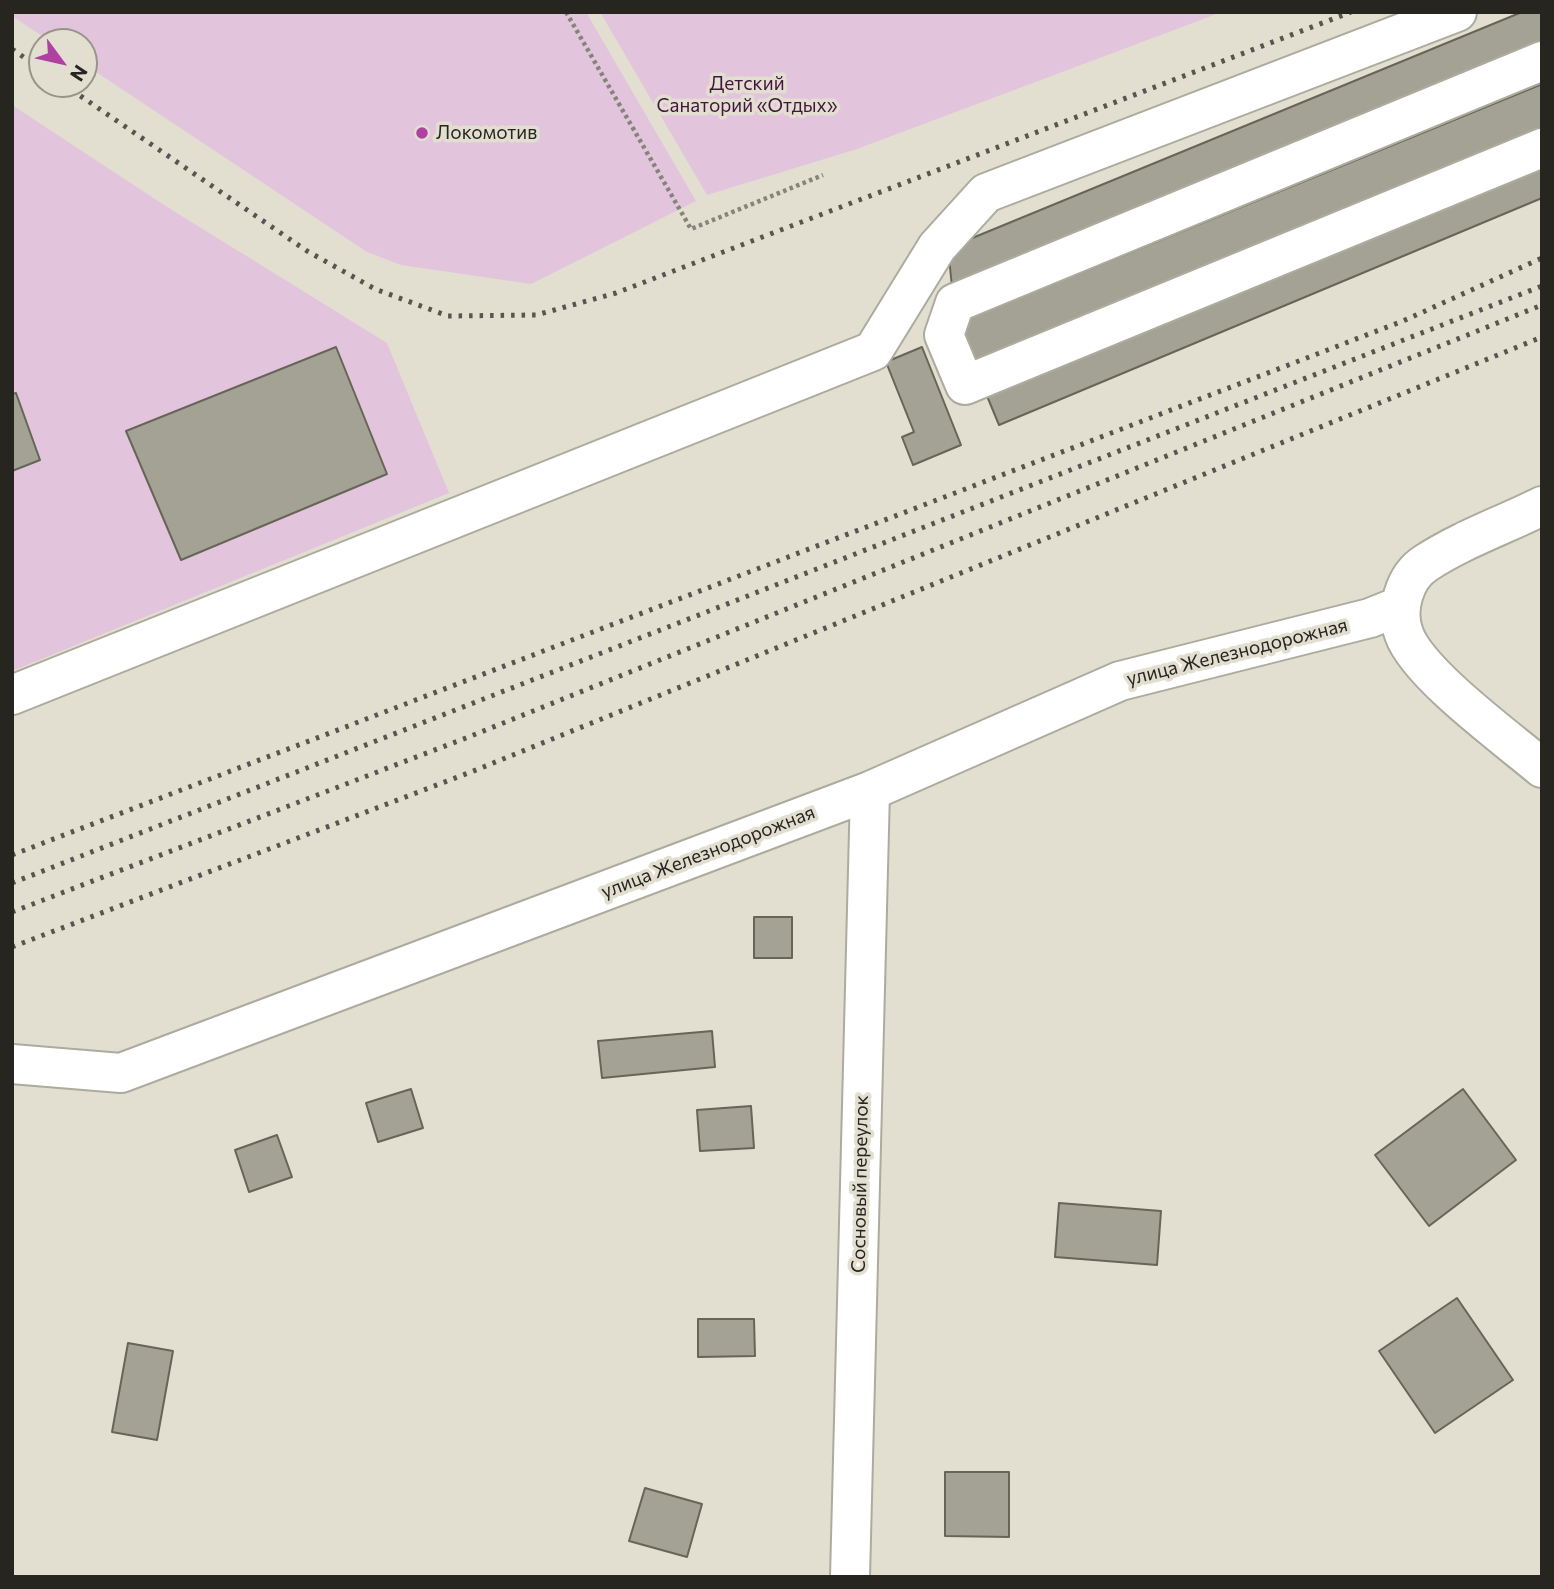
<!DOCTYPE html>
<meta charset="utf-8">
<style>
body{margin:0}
#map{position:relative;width:1554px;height:1589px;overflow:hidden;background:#e2dfd1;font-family:Commissioner,sans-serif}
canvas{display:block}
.frame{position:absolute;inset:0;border:14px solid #262520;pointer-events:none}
.north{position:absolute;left:28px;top:28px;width:70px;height:70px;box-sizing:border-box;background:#e2dfd1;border:2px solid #97958a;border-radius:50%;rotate:123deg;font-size:19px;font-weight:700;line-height:28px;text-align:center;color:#262520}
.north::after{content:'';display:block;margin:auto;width:24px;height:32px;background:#af42a1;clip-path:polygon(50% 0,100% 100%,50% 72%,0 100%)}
</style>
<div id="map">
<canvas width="1554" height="1589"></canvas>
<div class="frame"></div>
<div class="north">N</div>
</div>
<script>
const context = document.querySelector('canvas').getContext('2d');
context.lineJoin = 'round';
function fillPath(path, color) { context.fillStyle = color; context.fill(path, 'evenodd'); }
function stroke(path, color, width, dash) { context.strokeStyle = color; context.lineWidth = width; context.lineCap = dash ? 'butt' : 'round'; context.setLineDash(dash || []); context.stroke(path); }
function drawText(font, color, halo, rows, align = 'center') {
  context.font = font + ' Commissioner,sans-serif'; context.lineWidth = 7; context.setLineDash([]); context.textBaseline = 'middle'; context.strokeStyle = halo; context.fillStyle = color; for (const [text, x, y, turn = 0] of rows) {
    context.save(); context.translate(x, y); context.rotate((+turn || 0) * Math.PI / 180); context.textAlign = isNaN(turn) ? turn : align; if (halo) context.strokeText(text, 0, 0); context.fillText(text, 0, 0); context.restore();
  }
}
fillPath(new Path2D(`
 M 12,12 L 586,12 L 696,201 L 531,284 L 401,265 L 367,252 L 84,64 L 84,42 L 51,42 L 12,16 Z
 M 600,12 L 1222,12 L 857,149 L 707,195 Z
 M 12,105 L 164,205 L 387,343 L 449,493 L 12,671 Z`), '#e2c4dc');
const building = new Path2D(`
 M 1522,12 L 1542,12 L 1542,47 L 952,287 L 948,248 Z
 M 1542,84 L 1542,128 L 969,363 L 955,324 Z
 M 1542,160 L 1542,198 L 999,425 L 987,396 Z
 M 336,347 L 387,474 L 181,560 L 126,431 Z
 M 922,347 L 961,445 L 913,465 L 902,437 L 914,432 L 886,362 Z
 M 16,393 L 40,460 L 12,471 L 12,394 Z
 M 754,917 L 792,917 L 792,958 L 754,958 Z
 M 712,1031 L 715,1067 L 602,1078 L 598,1041 Z
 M 411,1089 L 423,1128 L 378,1142 L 366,1103 Z
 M 1463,1089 L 1516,1160 L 1429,1226 L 1375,1155 Z
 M 751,1106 L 754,1148 L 700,1151 L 697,1110 Z
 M 277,1135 L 292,1177 L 249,1192 L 235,1150 Z
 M 1059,1203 L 1161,1211 L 1157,1265 L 1055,1257 Z
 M 1457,1298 L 1513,1380 L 1435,1433 L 1379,1351 Z
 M 698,1319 L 754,1319 L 755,1356 L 698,1357 Z
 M 128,1343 L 173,1351 L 157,1440 L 112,1432 Z
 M 945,1472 L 1009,1472 L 1009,1537 L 945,1536 Z
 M 645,1488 L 702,1504 L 687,1557 L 629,1541 Z`);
fillPath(building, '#a4a294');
stroke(building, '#676558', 2);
const minor = new Path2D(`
 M 1542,61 L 955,303 L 944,335 L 965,385 L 1542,148
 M 1542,506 C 1504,525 1461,540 1426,563 C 1404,577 1395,610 1404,634 C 1418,674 1508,739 1542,768
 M 12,695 L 873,351 L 937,247 L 986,193 L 1457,12
 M 12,1064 L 121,1073 L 870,791 L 1120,681 L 1370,618 L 1400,606
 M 850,1577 L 870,791`);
stroke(minor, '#adab9d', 42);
stroke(new Path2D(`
 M 566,12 L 691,229 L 823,175`), '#86847a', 4.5, [3.5, 3.5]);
stroke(minor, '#fff', 38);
stroke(new Path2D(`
 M 12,49 L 42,70
 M 63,84 L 307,251 L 375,289 L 448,316 L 536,315 L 616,293 L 1351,12
 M 12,855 L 1403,321 L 1542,258
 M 12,883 L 1542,286
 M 12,912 L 466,738 L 1542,305
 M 12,947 L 471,772 L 1542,337`), '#57554e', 5, [3.5, 7]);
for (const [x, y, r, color] of [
 [422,133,7,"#af42a1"]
]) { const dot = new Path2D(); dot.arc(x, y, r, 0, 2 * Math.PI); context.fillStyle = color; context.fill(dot); stroke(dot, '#e2dfd1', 2.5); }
drawText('19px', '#44143e', '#e2dfd1', [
 ["Детский",747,84],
 ["Санаторий «Отдых»",747,106]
]);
drawText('19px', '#262520', '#e2dfd1', [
 ["Локомотив",436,133]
], 'left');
drawText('19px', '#262520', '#e2dfd1', [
 ["улица Железнодорожная",1237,652,-14],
 ["улица Железнодорожная",708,852,-21],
 ["Сосновый переулок",860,1184,-89]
]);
</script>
